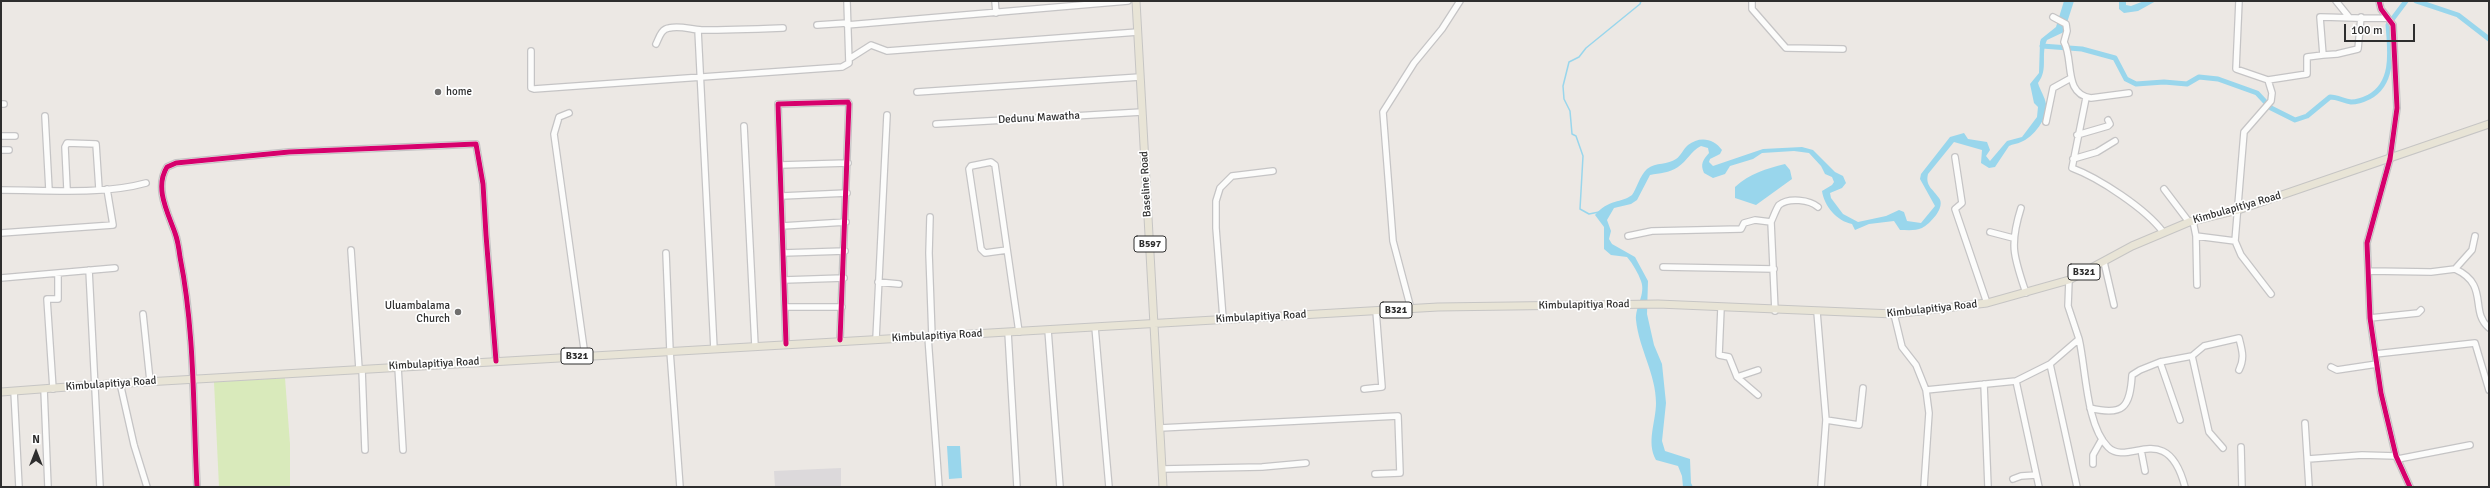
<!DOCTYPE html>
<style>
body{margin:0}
#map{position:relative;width:2490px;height:488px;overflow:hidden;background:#ece8e4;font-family:Signika,sans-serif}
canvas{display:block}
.frame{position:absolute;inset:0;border:2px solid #2e2e2e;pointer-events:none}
.north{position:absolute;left:16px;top:432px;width:40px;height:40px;-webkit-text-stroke:3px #fff;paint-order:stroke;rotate:0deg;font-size:11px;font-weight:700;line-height:16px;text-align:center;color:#2e2e2e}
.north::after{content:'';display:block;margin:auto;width:14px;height:18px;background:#2e2e2e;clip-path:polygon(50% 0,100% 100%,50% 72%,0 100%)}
.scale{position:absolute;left:2344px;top:24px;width:71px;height:18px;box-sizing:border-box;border:2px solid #2e2e2e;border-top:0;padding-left:5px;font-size:12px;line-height:14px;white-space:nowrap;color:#2e2e2e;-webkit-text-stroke:3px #fff;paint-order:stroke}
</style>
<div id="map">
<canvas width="2490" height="488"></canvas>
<div class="frame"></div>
<div class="north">N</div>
<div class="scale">100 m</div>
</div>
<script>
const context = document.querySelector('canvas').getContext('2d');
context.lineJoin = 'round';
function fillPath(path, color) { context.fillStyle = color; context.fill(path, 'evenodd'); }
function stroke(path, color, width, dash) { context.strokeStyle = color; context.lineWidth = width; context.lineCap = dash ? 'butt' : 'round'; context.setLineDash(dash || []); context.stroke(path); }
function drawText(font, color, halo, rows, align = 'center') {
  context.font = font + ' Signika,sans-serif'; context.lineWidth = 3.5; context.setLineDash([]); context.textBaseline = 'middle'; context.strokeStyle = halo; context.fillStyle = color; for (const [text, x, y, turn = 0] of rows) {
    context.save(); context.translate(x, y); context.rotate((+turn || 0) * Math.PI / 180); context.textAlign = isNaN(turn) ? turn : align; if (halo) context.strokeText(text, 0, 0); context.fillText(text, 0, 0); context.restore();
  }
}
fillPath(new Path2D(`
 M 841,468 L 841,487 L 775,487 L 774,471 Z`), '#dcd9db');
fillPath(new Path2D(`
 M 285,378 L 290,444 L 290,487 L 219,487 L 214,382 Z`), '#d9eabb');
fillPath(new Path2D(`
 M 2064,1 L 2074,1 L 2064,32 L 2047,40 C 2040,55 2049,69 2038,83 C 2040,90 2045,97 2046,104 C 2049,117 2033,138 2021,142 C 2017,144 2013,144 2009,146 L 1995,167 L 1989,168 L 1981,163 L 1982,150 L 1954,142 L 1928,174 C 1925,186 1933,189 1939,198 C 1946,207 1930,224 1922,228 C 1916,231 1907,230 1900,230 L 1894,221 L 1869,224 L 1855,230 L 1852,224 C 1837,221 1824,206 1822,191 L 1832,185 L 1834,182 L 1832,177 L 1825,174 L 1821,166 L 1809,153 L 1794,151 L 1762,153 L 1753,159 L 1730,166 L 1725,174 L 1713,178 L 1704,173 C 1700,164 1703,160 1709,153 L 1708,148 L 1701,146 C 1691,151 1687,161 1678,167 C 1669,173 1660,173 1650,175 L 1637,200 L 1631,204 L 1614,208 L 1607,220 L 1611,231 L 1609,239 L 1612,244 L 1635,257 L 1648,281 L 1647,314 L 1654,345 L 1662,364 L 1666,403 L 1662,441 L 1665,451 L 1690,459 L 1691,483 L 1693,487 L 1683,487 L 1682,476 L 1678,466 L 1656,460 C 1646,442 1656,422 1656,403 C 1656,374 1639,349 1636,320 C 1635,307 1646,294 1641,281 C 1638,273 1633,264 1627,257 L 1611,255 L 1604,249 L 1604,227 L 1595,215 C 1608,199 1622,203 1632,195 C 1636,190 1640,175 1647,169 C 1656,162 1668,165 1676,159 C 1681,156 1683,149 1688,145 C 1699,136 1714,138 1722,150 L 1720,154 L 1710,159 L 1709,162 L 1713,166 L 1763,149 L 1802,147 L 1813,150 L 1835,172 L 1843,176 L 1846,183 L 1842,188 L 1830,193 L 1831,198 L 1843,214 L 1858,222 L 1886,216 L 1899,210 L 1904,212 L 1907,221 L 1921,223 L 1935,206 L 1920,179 L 1921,174 L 1950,137 L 1964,133 L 1968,139 L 1987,142 L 1990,150 L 1986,156 L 1990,161 L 2007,141 L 2022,137 L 2037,117 L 2038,107 L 2034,103 L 2030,84 L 2039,73 L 2040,42 L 2041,39 L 2056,27 Z
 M 2119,1 L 2126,1 L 2126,5 L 2131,6 L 2144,1 L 2156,1 L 2138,11 L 2124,13 L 2119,9 Z
 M 1785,164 L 1790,170 L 1792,179 L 1756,205 L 1735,198 L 1735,187 C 1750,173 1766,169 1785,164 Z
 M 947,446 L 960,446 L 962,478 L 949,479 Z`), '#99d6ec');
stroke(new Path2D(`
 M 1599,212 L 1589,214 L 1580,209 L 1583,156 L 1576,136 L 1572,134 L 1570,111 L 1564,99 L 1563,86 L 1569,62 L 1579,57 L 1586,48 L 1640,4 L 1641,1`), '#99d6ec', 1.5);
stroke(new Path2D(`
 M 2416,1 L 2458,15 L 2489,39
 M 2042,46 L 2082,49 L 2115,58 L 2126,79 L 2136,84 L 2164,82 L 2187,84 L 2199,77 L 2218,79 L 2257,93 L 2271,108 L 2295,120 L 2307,116 L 2330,97 C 2338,97 2343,101 2351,102 C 2358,102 2363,100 2369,97 C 2395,83 2390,50 2388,25 L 2406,1`), '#99d6ec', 5);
const minor = new Path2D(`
 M 995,1 L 996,13
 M 1752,1 L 1752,9 L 1786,48 L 1843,49
 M 2239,1 L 2236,69 L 2268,80 L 2272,93 L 2271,101 L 2244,132 L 2235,241 L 2241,255 L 2271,294
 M 2336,1 L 2349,17
 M 2379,1 L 2381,9 L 2393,25 L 2397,108 L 2390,159 L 2367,243 L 2370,318 L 2381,393 L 2396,456 L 2410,487
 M 2053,17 L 2066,24 L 2067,31 L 2064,42 C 2074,60 2063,94 2091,98 L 2129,93
 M 2361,17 L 2358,49 L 2337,54 L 2323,55 L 2320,17 C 2342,17 2365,19 2387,18
 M 817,25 L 847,23
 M 847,25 L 1128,1
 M 698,30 L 714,349
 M 656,44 C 659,38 661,29 669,28 C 681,25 691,30 702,30 C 729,30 756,29 783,28
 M 531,51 L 531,88 L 534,89 L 842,67 L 849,63 L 847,1
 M 849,59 L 871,45 L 887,51 L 1138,32
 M 2268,80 L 2307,74 L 2307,57 L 2323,55
 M 917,92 L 1140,77
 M 2086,98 L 2072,168 C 2099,178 2146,209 2163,232
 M 1,104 L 4,104
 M 569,113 L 559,117 L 554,134 L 585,356
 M 45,116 L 49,190
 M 2046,122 L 2053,88 L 2071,78
 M 936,124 L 1142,112
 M 744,126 L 755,346
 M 2077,135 L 2108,126 L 2110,124 L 2108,120
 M 1,136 L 15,136
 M 1,150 L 9,150
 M 1955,157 L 1962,203 L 1955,209 L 1987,303
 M 2073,159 L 2097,152 L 2115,141
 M 780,165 L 848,163
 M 67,189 L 65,147 L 67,143 L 96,144 L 99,189
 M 2164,189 L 2189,222
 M 1,190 C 47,190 103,195 146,183
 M 782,196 L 847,193
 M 2021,208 C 2009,246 2014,257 2026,293
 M 930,217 L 929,253 L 932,337
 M 2193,221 L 2196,236 L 2197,285
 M 1771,222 L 1775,311
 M 782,226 L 846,222
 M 1990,232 L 2013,238
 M 1,233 L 113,225 L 107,189
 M 1628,236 L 1652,231 L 1741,229 L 1744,223 L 1755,220 L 1771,222 C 1773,218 1776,209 1779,205 C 1789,197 1810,200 1818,207
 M 2196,236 L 2235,241
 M 351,250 L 359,369
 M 1007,250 L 985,253 L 981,249 L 969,169 L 971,166 L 991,162 L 995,165 L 1019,332
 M 666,253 L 670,351 L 680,487
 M 783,253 L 845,251
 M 2104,262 L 2114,305
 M 1663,267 L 1774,269
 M 2455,269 C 2490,285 2469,311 2489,328
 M 89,270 L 100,487
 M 2369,271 L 2431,272 L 2455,269 L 2472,250 L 2475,236
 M 1,278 L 115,268
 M 784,280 L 844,278
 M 2069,280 L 2068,306 L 2079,339 L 2050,364 L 2077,487
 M 878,282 L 899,284
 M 785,307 L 842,307
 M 1721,308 L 1719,355 L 1729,357 L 1737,377 L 1758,395
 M 1411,309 L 1393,241 L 1383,112 L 1414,63 L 1442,29 L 1460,1
 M 1817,312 L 1826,420 L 1821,487
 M 143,314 L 150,381
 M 1894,314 L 1902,347 L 1916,365 L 1926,390 L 1929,413 L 1924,487
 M 1223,318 L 1216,228 L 1216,201 L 1220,188 L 1232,176 L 1273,171
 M 2370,318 L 2418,313 L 2421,310
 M 1095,327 L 1109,487
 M 1048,330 L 1060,487
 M 1008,332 L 1017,487
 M 928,337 L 939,487
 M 876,339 L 887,115
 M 2079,339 C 2086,369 2086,425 2108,447 C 2128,468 2167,418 2185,487
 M 786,344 L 778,104 L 848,102 L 849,104 L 840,340
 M 2375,354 L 2475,343 L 2489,390
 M 2192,356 L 2204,346 L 2239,338 C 2242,350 2245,358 2239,370
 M 2160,362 L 2192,356 L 2209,432 L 2223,448
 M 398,367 L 403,450
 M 2331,367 L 2337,370 L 2377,364
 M 362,369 L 365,450
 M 1737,377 L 1758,370
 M 2016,381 L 2050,364
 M 120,383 L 134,445 L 147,487
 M 1984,384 L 1988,487
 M 44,389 L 48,487
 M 53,389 L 47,299 L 58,299 L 58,274
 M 1364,389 L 1382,387 L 1376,311
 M 1926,390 L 2016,381 L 2039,487
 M 14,391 L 19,487
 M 2090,408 C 2123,416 2130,408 2132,375 L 2140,370 L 2160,362 L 2180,420
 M 1826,420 L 1859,425 L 1863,388
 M 2305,423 L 2309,487
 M 1160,428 L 1398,416 L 1400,473 L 1375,474
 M 2241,447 L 2242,487
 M 2141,450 L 2145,471
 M 2308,459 L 2362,455 L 2396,456
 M 2398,459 L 2470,445
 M 2093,464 L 2093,455 L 2102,439
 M 1162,469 L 1262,467 L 1306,463
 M 2013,479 L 2021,476 L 2036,475
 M 197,487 C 193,411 195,332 180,257 C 179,249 178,241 175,233 C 168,213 154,188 167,167 L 176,163 L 289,152 L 476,144 L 483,184 L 486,235 L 496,361`);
const major = new Path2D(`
 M 1136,1 L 1163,487
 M 1,392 L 94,385 L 1438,307 L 1658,304 L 1894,314 L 1987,303 L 2069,280 L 2132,246 L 2189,222 L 2238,210 L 2489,124`);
stroke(minor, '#c5c4c5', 8);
stroke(major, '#c6c5c4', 9);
stroke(minor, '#fcfcfb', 5.5);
stroke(major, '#e8e4d6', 7);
stroke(new Path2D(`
 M 2379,1 L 2381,9 L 2393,25 L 2397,108 L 2390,159 L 2367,243 L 2370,318 L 2381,393 L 2396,456 L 2410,487
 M 786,344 L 778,104 L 848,102 L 849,104 L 840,340
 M 197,487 C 193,411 195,332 180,257 C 179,249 178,241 175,233 C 168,213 154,188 167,167 L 176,163 L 289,152 L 476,144 L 483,184 L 486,235 L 496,361`), '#d6006c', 5);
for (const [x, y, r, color] of [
 [438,92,4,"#706f6e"],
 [458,312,4,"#706f6e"]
]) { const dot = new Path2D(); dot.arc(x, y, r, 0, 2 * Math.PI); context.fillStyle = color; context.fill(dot); stroke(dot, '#fff', 1.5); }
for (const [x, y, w] of [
 [1150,244,32],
 [2084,272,32],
 [1396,310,32],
 [577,356,32]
]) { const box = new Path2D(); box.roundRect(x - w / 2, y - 8, w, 16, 3); context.fillStyle = '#fff'; context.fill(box); stroke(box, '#2e2e2e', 1); }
drawText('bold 10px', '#2e2e2e', null, [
 ["B597",1150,244],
 ["B321",2084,272],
 ["B321",1396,310],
 ["B321",577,356]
]);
drawText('11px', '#2e2e2e', '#fff', [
 ["home",446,92],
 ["Uluambalama",450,306,"right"],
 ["Church",450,319,"right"]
], 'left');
drawText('11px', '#2e2e2e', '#fff', [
 ["Dedunu Mawatha",1039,118,-3],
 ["Baseline Road",1146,184,-93],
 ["Kimbulapitiya Road",2237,208,-16],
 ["Kimbulapitiya Road",1584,305,-1],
 ["Kimbulapitiya Road",1932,309,-6],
 ["Kimbulapitiya Road",1261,317,-3],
 ["Kimbulapitiya Road",937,336,-3],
 ["Kimbulapitiya Road",434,364,-3],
 ["Kimbulapitiya Road",111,384,-4]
]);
</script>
